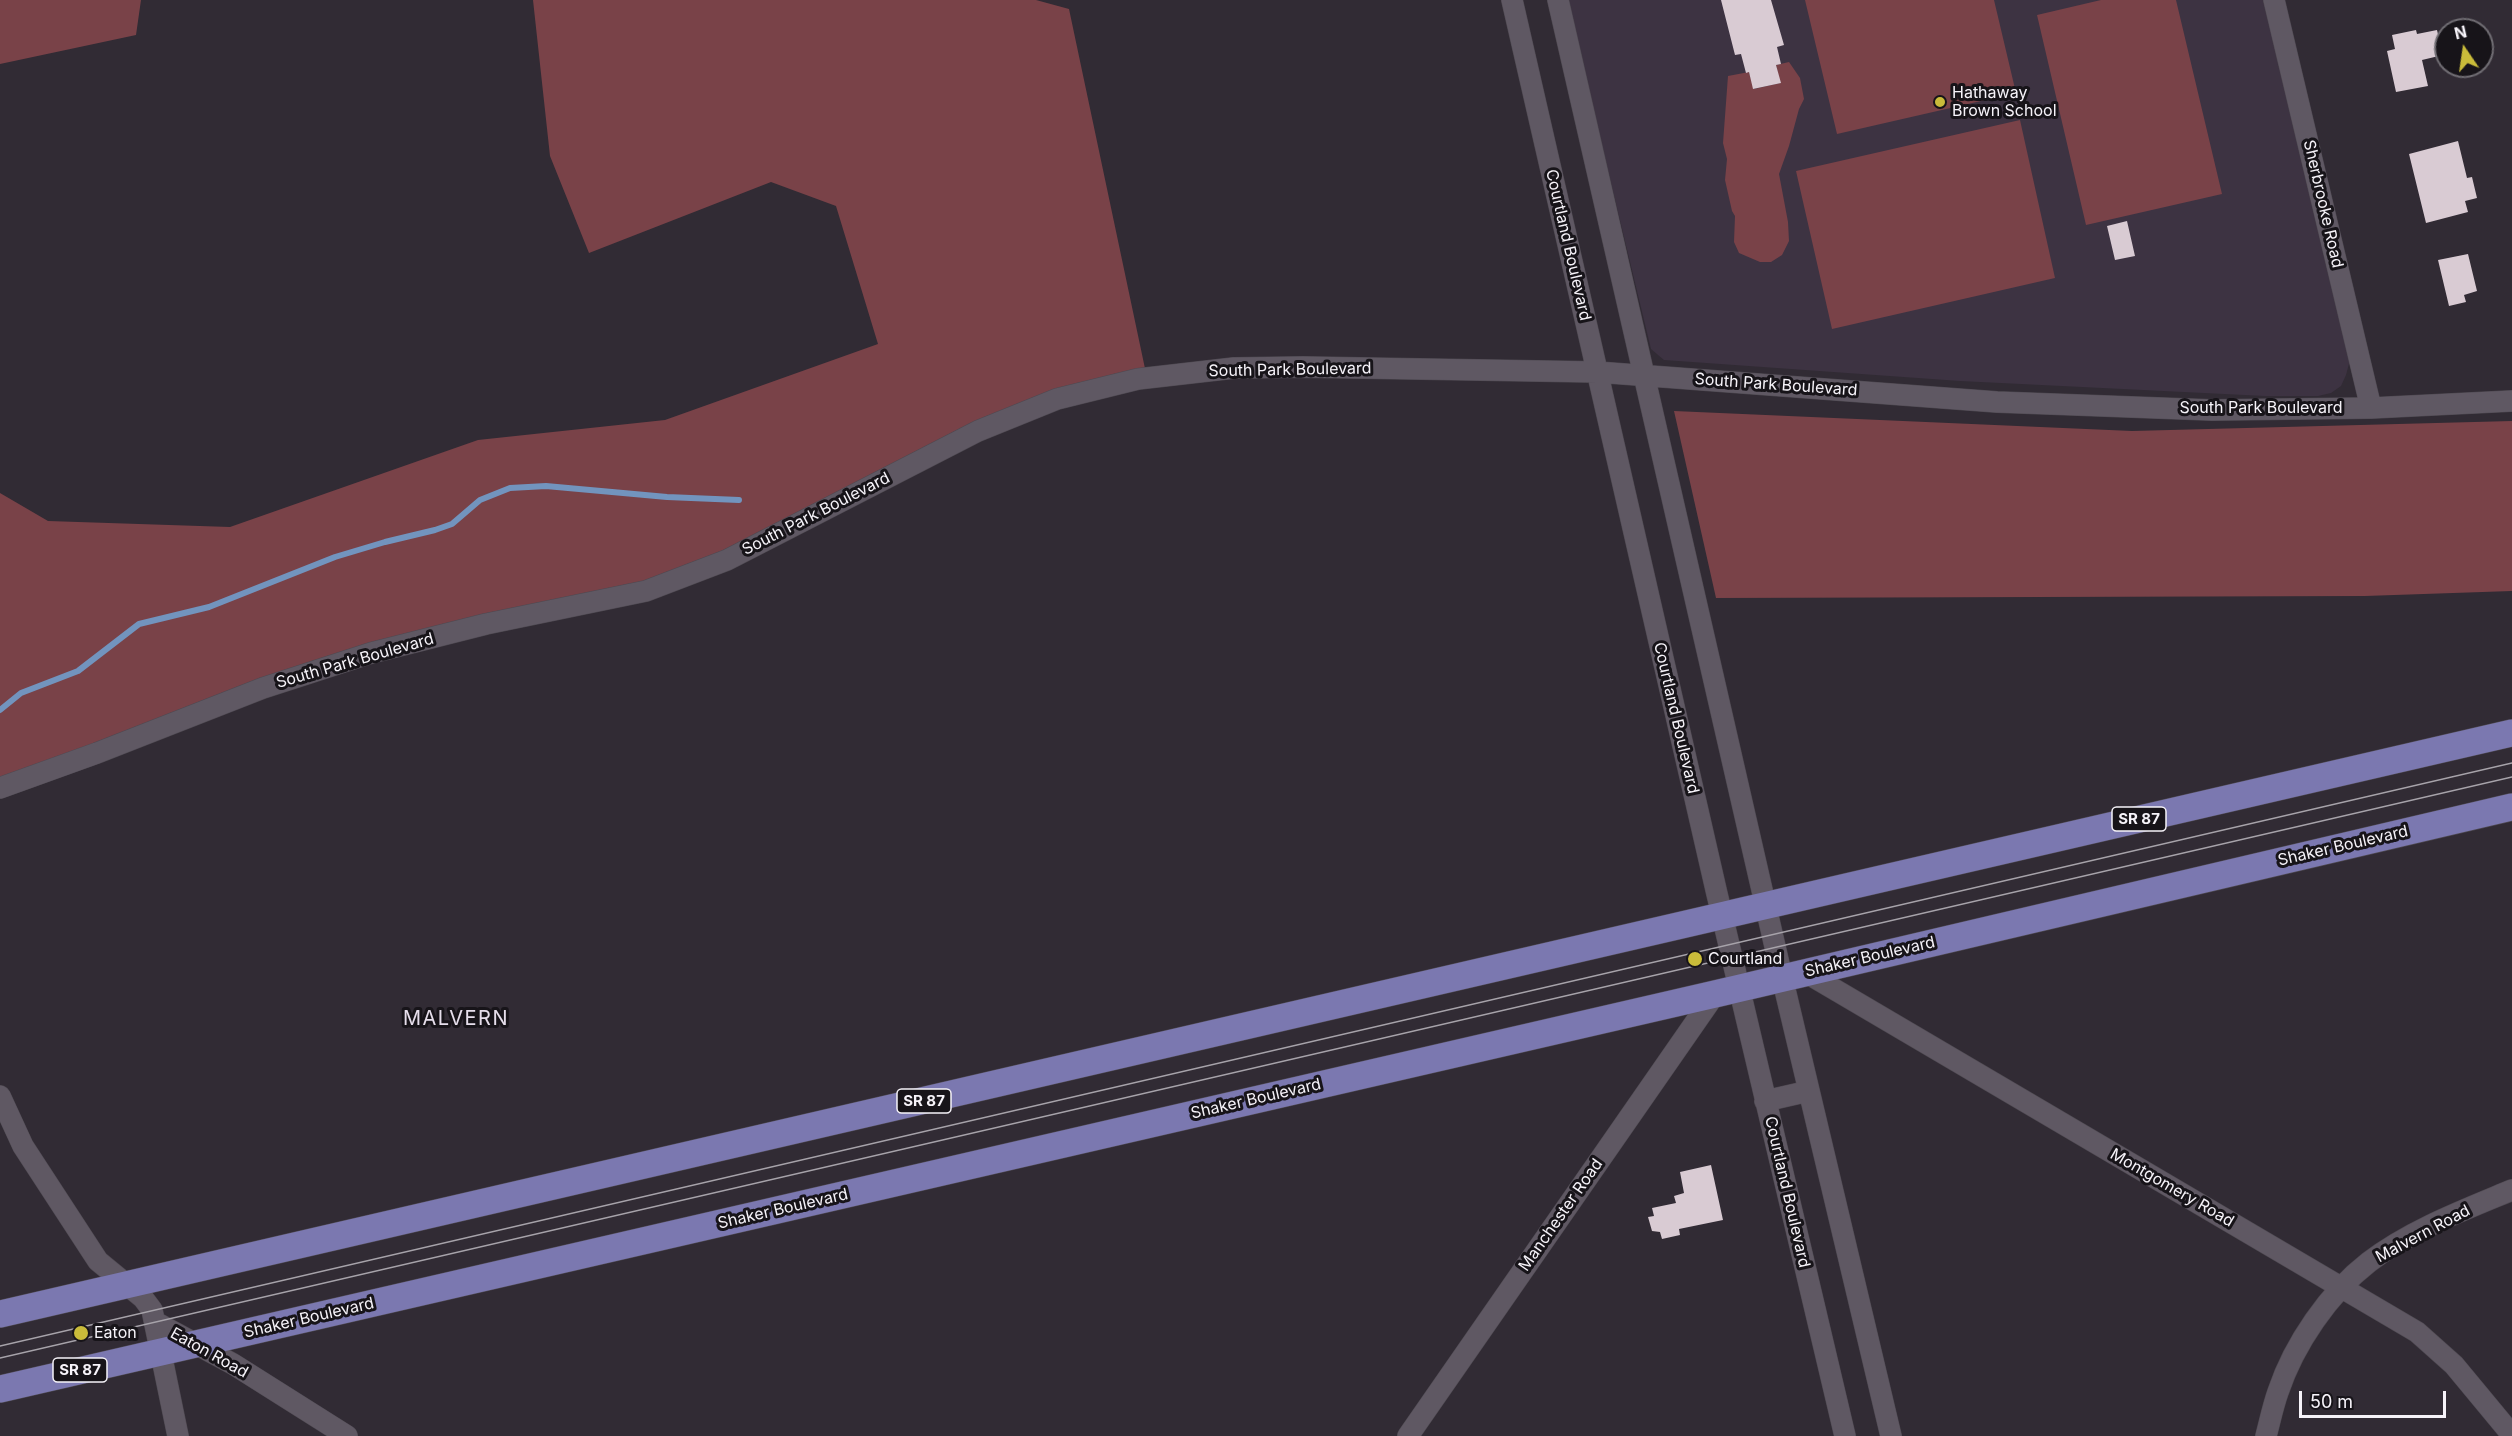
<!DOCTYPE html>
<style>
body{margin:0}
#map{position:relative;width:2512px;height:1436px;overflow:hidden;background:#312b34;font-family:Inter,sans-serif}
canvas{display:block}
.north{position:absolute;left:2434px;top:18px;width:60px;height:60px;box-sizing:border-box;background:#171419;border:2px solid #706d73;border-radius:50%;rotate:347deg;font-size:16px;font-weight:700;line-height:24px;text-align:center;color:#f6f3f9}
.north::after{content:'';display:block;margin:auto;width:21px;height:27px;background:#c9bb3a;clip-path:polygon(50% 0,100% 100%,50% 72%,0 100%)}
.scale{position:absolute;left:2299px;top:1391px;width:147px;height:27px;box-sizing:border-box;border:3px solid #f6f3f9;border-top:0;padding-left:8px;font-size:18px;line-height:21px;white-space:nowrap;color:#f6f3f9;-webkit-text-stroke:4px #171419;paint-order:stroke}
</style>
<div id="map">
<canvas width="2512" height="1436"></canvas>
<div class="north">N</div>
<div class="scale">50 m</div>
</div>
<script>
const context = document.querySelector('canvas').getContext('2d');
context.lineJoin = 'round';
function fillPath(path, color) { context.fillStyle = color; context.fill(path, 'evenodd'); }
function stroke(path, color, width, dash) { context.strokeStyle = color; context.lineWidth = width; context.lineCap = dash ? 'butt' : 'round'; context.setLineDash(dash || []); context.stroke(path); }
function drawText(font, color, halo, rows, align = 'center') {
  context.font = font + ' Inter,sans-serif'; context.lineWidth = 6; context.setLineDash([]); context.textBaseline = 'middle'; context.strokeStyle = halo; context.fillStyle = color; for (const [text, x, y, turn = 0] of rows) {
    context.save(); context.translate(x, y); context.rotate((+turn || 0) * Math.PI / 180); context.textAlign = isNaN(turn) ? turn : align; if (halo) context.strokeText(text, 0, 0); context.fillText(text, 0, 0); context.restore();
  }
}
fillPath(new Path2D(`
 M 1567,0 L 2266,0 L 2350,360 L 2346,375 L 2341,386 L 2331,393 L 2318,396 L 2265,396 L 1960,381 L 1664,360 L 1651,349 Z`), '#3d3342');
fillPath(new Path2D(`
 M 0,0 L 141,0 L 136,35 L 0,64 Z
 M 533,0 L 1036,0 L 1069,9 L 1147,378 L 1057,399 L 727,560 L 371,653 L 0,787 L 0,493 L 48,521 L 230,527 L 478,440 L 665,420 L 878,344 L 836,206 L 771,182 L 589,253 L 550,156 Z
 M 1805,0 L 1994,0 L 2016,93 L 1837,134 Z
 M 2101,0 L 2176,0 L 2222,194 L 2086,225 L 2037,15 Z
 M 1789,62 L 1800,78 L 1804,99 L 1799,109 L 1789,146 L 1779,174 L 1788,222 L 1789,241 L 1782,255 L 1771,262 L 1760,262 L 1739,253 L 1734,242 L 1735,216 L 1732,211 L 1725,180 L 1727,159 L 1723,143 L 1728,76 L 1749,72 L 1754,89 L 1780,83 L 1776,65 Z
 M 2020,120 L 2055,278 L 1832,329 L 1796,171 Z
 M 1674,411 L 2132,431 L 2512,421 L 2512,591 L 2365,596 L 1716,598 Z`), '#794248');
stroke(new Path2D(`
 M 0,710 L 21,693 L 78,671 L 139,624 L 209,607 L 335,557 L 385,542 L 435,530 L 452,524 L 480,500 L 510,488 L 546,486 L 667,497 L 739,500`), '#7294be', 6);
fillPath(new Path2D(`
 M 1721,0 L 1771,0 L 1784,45 L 1777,47 L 1781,64 L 1776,65 L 1781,83 L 1753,89 L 1749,72 L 1746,73 L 1741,54 L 1735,55 Z
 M 2416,30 L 2417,34 L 2437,30 L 2443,55 L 2422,60 L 2428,86 L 2396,92 L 2387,51 L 2395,49 L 2392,35 Z
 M 2458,141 L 2467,178 L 2472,177 L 2477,198 L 2465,201 L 2468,212 L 2426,223 L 2409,154 Z
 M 2127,221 L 2135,256 L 2115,260 L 2107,226 Z
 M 2468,254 L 2477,291 L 2464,295 L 2466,302 L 2449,306 L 2438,260 Z
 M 1711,1165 L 1723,1220 L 1679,1229 L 1680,1235 L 1662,1239 L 1660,1232 L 1652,1231 L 1648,1217 L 1654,1216 L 1652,1208 L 1676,1203 L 1674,1196 L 1684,1193 L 1680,1172 Z`), '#d9cbd3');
const minor = new Path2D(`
 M 1512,0 L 1717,894 L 1845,1436
 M 1558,0 L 1782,977 L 1891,1436
 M 2274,0 L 2371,408
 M 0,788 L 97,753 L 263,688 L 371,653 L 486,624 L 646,591 L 727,560 L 978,431 L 1057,399 L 1138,379 L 1234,368 L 1303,367 L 1597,372 L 1997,402 L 2212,410 L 2371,408 L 2512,401
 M 1805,972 L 2417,1332 L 2454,1365 L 2512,1435
 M 0,1096 L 23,1146 L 98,1261 L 143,1298 L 152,1310 L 178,1436
 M 1765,1101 L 1809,1091
 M 155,1322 L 233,1364 L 347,1436
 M 1408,1436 L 1715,994
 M 2266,1436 C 2270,1421 2273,1406 2278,1392 C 2294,1344 2329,1293 2369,1262 C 2411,1230 2464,1210 2512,1190`);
const major = new Path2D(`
 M 0,1314 L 2512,733
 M 0,1389 L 1715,994 L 2512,807`);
stroke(minor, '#4e4951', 22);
stroke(major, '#4e4951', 28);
stroke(minor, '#5f5863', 21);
stroke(major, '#7b78b0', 27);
stroke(new Path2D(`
 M 0,1346 L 2512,763
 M 0,1358 L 2512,777`), '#a7a3aa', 1.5);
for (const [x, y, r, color] of [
 [1940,102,6,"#c9bb3a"],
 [1695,959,8,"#c9bb3a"],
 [81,1333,8,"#c9bb3a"]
]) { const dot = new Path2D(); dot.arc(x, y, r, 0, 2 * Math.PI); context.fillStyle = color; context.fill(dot); stroke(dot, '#171419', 2); }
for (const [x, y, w] of [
 [2139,819,54],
 [924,1101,54],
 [80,1370,54]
]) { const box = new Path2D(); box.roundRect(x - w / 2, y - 12, w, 24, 4.5); context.fillStyle = '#171419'; context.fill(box); stroke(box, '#f6f3f9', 1.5); }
drawText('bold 15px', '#f6f3f9', null, [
 ["SR 87",2139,819],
 ["SR 87",924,1101],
 ["SR 87",80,1370]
]);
drawText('16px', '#f6f3f9', '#171419', [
 ["Hathaway",1952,93],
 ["Brown School",1952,111],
 ["Courtland",1708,959],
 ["Eaton",94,1333]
], 'left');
drawText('16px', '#f6f3f9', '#171419', [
 ["Sherbrooke Road",2323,204,77],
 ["Courtland Boulevard",1568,245,77],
 ["South Park Boulevard",1290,370,-1],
 ["South Park Boulevard",1776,385,4],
 ["South Park Boulevard",2261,408],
 ["South Park Boulevard",816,514,-27],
 ["South Park Boulevard",355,661,-16],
 ["Courtland Boulevard",1676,718,77],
 ["Shaker Boulevard",2343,846,-13],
 ["Shaker Boulevard",1870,957,-13],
 ["Shaker Boulevard",1256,1099,-13],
 ["Montgomery Road",2172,1188,30],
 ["Courtland Boulevard",1787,1192,77],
 ["Shaker Boulevard",783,1209,-13],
 ["Manchester Road",1561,1215,-55],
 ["Malvern Road",2423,1234,-28],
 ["Shaker Boulevard",309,1318,-13],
 ["Eaton Road",209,1353,29]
]);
context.letterSpacing = '1.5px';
drawText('20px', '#e6deeb', '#171419', [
 ["MALVERN",456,1019]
]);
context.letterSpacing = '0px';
</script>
